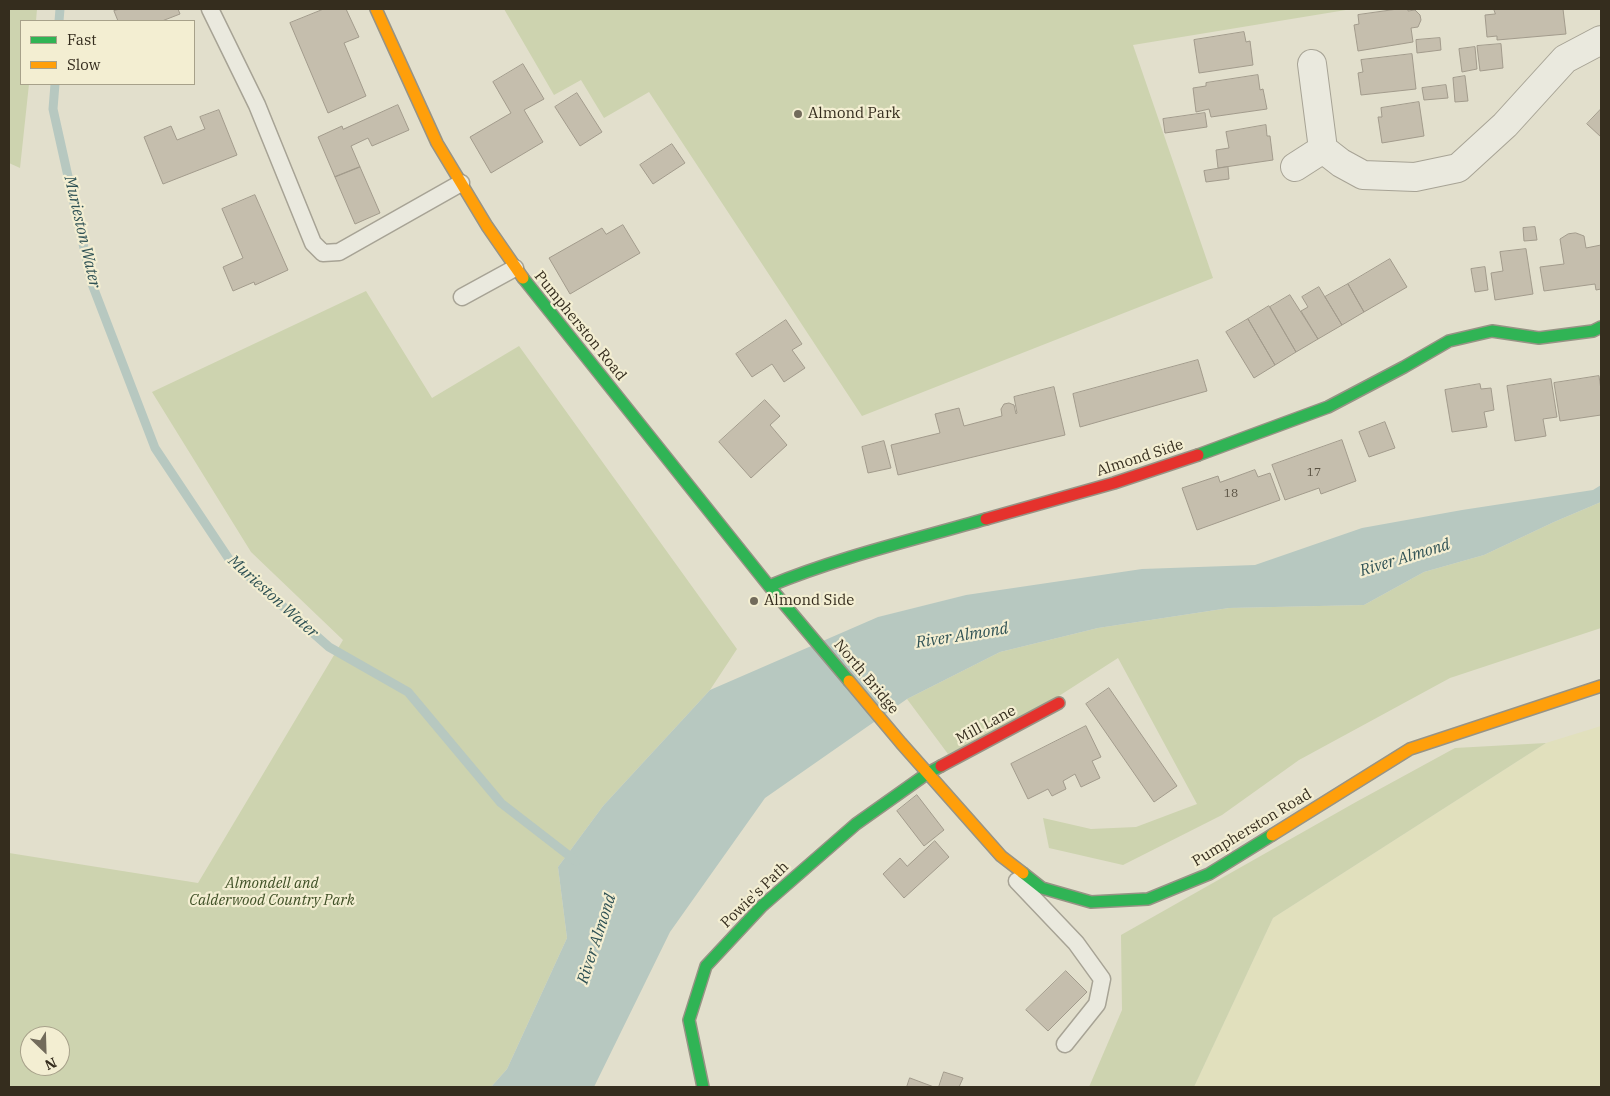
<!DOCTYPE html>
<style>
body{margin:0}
#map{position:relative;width:1610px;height:1096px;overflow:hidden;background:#e2dfcc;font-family:"IBM Plex Serif",serif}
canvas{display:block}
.frame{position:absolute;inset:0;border:10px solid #352d1e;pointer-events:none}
.legend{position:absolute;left:20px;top:20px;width:175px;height:65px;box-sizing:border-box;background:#f3eed2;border:1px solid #a7a18a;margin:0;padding:6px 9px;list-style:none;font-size:15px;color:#352d1e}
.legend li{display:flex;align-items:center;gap:10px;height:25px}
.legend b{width:25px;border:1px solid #a7a18a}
.north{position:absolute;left:20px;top:1026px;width:50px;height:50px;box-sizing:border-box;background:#f3eed2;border:1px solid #a7a18a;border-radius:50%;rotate:156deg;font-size:14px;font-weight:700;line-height:20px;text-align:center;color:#352d1e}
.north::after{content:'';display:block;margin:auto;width:18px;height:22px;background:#726b5b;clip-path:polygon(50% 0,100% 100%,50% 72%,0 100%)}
</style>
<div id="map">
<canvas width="1610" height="1096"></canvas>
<div class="frame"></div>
<ul class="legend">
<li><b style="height:6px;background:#30b455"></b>Fast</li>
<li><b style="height:6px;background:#ff9f0a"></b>Slow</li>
</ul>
<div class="north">N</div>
</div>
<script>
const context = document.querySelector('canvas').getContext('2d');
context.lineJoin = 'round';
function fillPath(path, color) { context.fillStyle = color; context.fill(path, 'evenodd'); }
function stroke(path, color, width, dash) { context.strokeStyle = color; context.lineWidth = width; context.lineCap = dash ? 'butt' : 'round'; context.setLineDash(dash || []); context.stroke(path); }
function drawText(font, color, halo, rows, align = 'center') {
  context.font = font + ' "IBM Plex Serif",serif'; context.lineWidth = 4.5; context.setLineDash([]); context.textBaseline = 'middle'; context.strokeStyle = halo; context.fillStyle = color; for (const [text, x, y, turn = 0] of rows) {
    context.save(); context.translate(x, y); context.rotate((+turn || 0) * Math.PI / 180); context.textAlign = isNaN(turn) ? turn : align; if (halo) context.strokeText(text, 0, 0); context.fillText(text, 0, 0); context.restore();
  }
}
fillPath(new Path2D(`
 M 1601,726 L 1601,1087 L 1194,1087 L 1273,918 L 1546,743 Z`), '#e1e0bd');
fillPath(new Path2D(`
 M 9,9 L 37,9 L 36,21 L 21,21 L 21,84 L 29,84 L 20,168 L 9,163 Z
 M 504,9 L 1352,9 L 1133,45 L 1213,278 L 862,416 L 649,92 L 604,118 L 581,80 L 554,95 Z
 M 366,291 L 432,398 L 519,346 L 737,649 L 710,690 L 603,806 L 558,867 L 567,938 L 507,1069 L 491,1087 L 9,1087 L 9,853 L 198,883 L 343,640 L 251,552 L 152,392 ZM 30,1036 L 60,1036 L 60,1066 L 30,1066 Z
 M 1601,502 L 1601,628 L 1450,678 L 1299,760 L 1222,815 L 1123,865 L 1049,848 L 1043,818 L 1091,829 L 1136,827 L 1197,804 L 1118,658 L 1034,712 L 948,754 L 907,699 L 1000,652 L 1098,628 L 1229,608 L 1364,605 L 1424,572 L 1484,555 L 1554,522 Z
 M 1546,743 L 1273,918 L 1194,1087 L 1089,1087 L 1122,1010 L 1121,935 L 1356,802 L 1455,748 Z`), '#cdd3af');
fillPath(new Path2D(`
 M 1601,485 L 1601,502 L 1554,522 L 1484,555 L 1424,572 L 1364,605 L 1229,608 L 1098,628 L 1000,652 L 907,699 L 765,798 L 670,932 L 594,1087 L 491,1087 L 507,1069 L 567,938 L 558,867 L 603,806 L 710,690 L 878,617 L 966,595 L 1142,569 L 1255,565 L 1362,528 L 1462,510 L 1593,490 Z`), '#b7c8c0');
stroke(new Path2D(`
 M 59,21 L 60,9
 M 55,84 L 53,109 L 92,284 L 155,448 L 229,559 L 329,647 L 408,692 L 501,803 L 576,861`), '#b7c8c0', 9);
const building = new Path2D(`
 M 120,9 L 178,9 L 180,14 L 162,21 L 118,21 L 114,11 Z
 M 324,9 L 346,9 L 359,37 L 344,43 L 366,96 L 328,113 L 290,23 Z
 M 1398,9 L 1408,9 L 1408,11 L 1415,10 L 1420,15 L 1421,20 L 1418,27 L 1411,28 L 1413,42 L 1358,51 L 1354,25 L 1359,24 L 1358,15 Z
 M 1494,9 L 1563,9 L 1566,34 L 1497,40 L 1497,36 L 1487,37 L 1485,15 L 1495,14 Z
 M 1244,32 L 1246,42 L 1250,41 L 1253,65 L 1199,73 L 1194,40 Z
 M 1440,38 L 1441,50 L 1417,53 L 1416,40 Z
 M 1501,44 L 1503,68 L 1480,71 L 1477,46 Z
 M 1475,47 L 1477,69 L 1462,72 L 1459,49 Z
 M 1412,54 L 1416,89 L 1361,95 L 1358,73 L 1363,72 L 1361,60 Z
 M 523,64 L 544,99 L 524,110 L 543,142 L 491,173 L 470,137 L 511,113 L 493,82 Z
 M 1258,75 L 1260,90 L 1263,89 L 1267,109 L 1211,117 L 1209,109 L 1196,112 L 1193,88 L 1206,86 L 1206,83 Z
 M 1465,76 L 1468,101 L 1455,102 L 1453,78 Z
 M 1446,85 L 1448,98 L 1424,100 L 1422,88 Z
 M 577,93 L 602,132 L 580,146 L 555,107 Z
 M 1419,102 L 1424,136 L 1382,143 L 1378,117 L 1382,117 L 1381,108 Z
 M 398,105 L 409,130 L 372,146 L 368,138 L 351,146 L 360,167 L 335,177 L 318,137 L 342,126 L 343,129 Z
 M 1601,109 L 1601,137 L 1587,124 Z
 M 219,110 L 237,155 L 163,184 L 144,137 L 171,126 L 177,140 L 205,129 L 200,117 Z
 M 1205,113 L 1207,127 L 1165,133 L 1163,119 Z
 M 1266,125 L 1267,136 L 1270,136 L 1273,160 L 1218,168 L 1216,150 L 1229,148 L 1226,132 Z
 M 672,144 L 685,163 L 653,184 L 640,165 Z
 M 360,167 L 380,213 L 355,224 L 335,177 Z
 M 1228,167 L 1229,179 L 1206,182 L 1204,171 Z
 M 255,195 L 288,270 L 255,285 L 254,282 L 233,291 L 223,267 L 243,258 L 222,209 Z
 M 623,225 L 640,253 L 570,294 L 549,258 L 602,228 L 606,234 Z
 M 1535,227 L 1537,240 L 1524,241 L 1523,228 Z
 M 1576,233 L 1584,236 L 1586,248 L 1601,245 L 1601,289 L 1596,290 L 1595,284 L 1544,291 L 1540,267 L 1564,264 L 1560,239 L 1568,234 Z
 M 1526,249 L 1533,294 L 1495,300 L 1491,273 L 1503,271 L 1500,252 Z
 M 1390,259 L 1407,287 L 1364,312 L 1348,284 Z
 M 1485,267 L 1488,290 L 1475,292 L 1471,269 Z
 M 1348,284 L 1364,312 L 1342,325 L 1325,297 Z
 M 1319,287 L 1342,325 L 1318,339 L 1301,311 L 1308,307 L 1302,297 Z
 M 1290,295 L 1318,339 L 1296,352 L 1270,307 Z
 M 1269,306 L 1296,352 L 1275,365 L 1248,319 Z
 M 1248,319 L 1275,365 L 1254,378 L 1226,332 Z
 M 786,320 L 802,344 L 792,350 L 805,368 L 784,382 L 772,364 L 752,377 L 736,354 Z
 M 1198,360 L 1207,391 L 1080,427 L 1073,394 Z
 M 1599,376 L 1601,390 L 1601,415 L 1560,421 L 1554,383 Z
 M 1551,379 L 1557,417 L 1543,419 L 1546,436 L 1515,441 L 1507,386 Z
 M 1480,384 L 1481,389 L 1491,388 L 1494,410 L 1484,412 L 1487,427 L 1452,432 L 1445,390 Z
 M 1054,387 L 1065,435 L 898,475 L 891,445 L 940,433 L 935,414 L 959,408 L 964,426 L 1002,416 L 1001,409 L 1004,404 L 1009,403 L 1014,405 L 1016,414 L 1017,413 L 1014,397 Z
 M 765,400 L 780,416 L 770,425 L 787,445 L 751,478 L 719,442 Z
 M 1385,422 L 1395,448 L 1369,457 L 1359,432 Z
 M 1342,440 L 1356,481 L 1321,494 L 1319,488 L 1285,500 L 1272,465 Z
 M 884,441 L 891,468 L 868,473 L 862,447 Z
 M 1255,470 L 1258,477 L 1270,473 L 1280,500 L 1197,530 L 1182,488 L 1218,476 L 1220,482 Z
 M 1109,688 L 1177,786 L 1154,802 L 1086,704 Z
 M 1086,726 L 1101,757 L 1092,761 L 1100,778 L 1081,787 L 1075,774 L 1063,781 L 1066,789 L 1052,796 L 1048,789 L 1028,799 L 1011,764 Z
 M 917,795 L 944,830 L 924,846 L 897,811 Z
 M 935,841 L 949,857 L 904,898 L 883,874 L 900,858 L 907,866 Z
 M 1066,971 L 1087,992 L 1048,1031 L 1026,1010 Z
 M 944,1072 L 963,1078 L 959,1087 L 939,1087 Z
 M 910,1078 L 934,1087 L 907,1087 Z`);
fillPath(building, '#c5bead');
stroke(building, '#a29b8c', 1);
const lane = new Path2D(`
 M 210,9 L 257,105 L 313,243 L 323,253 L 339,252 L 461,183
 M 462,297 L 515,268
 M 1017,881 L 1076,943 L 1102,979 L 1097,1004 L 1065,1044`);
const street = new Path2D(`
 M 1312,64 L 1323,149 L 1341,163 L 1363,175 L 1415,177 L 1458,168 L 1505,125 L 1565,59 L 1601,40
 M 1295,167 L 1323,149`);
const fast = new Path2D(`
 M 523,278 L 769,586 L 849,681
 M 1198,455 L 1328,407 L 1404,367 L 1449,341 L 1492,331 L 1539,338 L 1593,331 L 1601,327
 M 769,586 C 839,557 913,540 986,519
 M 1023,873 L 1042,888 L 1091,902 L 1148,899 L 1209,874 L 1272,835
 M 703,1087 L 689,1020 L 706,966 L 762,906 L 856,824 L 928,773 L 941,766`);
const slow = new Path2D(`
 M 376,9 L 437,143 L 487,226 L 523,278
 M 849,681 L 901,743 L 1001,856 L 1023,873
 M 1272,835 L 1410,749 L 1601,686`);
const jam = new Path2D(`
 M 986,519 L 1114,483 L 1198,455
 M 941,766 L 1059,703`);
stroke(lane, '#a7a395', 19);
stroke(street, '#a7a395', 30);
stroke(fast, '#979385', 14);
stroke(slow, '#979385', 14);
stroke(jam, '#979385', 14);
stroke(lane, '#eae9de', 16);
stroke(street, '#eae9de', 28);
stroke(fast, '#30b455', 11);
stroke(slow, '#ff9f0a', 11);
stroke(jam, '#e5322d', 11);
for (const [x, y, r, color] of [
 [798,114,5,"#726b5b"],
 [754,601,5,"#726b5b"]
]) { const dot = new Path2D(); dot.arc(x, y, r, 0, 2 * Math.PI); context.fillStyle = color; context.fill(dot); stroke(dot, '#f3eed2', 2); }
drawText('12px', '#595142', null, [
 ["17",1314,473],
 ["18",1231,494]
]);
drawText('15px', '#352d1e', '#f3eed2', [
 ["Almond Park",808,114],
 ["Almond Side",764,601]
], 'left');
drawText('15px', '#352d1e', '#f3eed2', [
 ["Pumpherston Road",580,326,51],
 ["Almond Side",1140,458,-18],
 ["North Bridge",866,677,50],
 ["Mill Lane",986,725,-28],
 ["Pumpherston Road",1252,828,-31],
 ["Powie's Path",755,895,-44]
]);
drawText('italic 15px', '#3f5026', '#f3eed2', [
 ["Almondell and",272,884],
 ["Calderwood Country Park",272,901]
]);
drawText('italic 16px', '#2e5154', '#f3eed2', [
 ["Murieston Water",82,232,77],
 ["River Almond",1405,558,-17],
 ["Murieston Water",273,597,42],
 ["River Almond",962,636,-9],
 ["River Almond",597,939,-72]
]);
</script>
